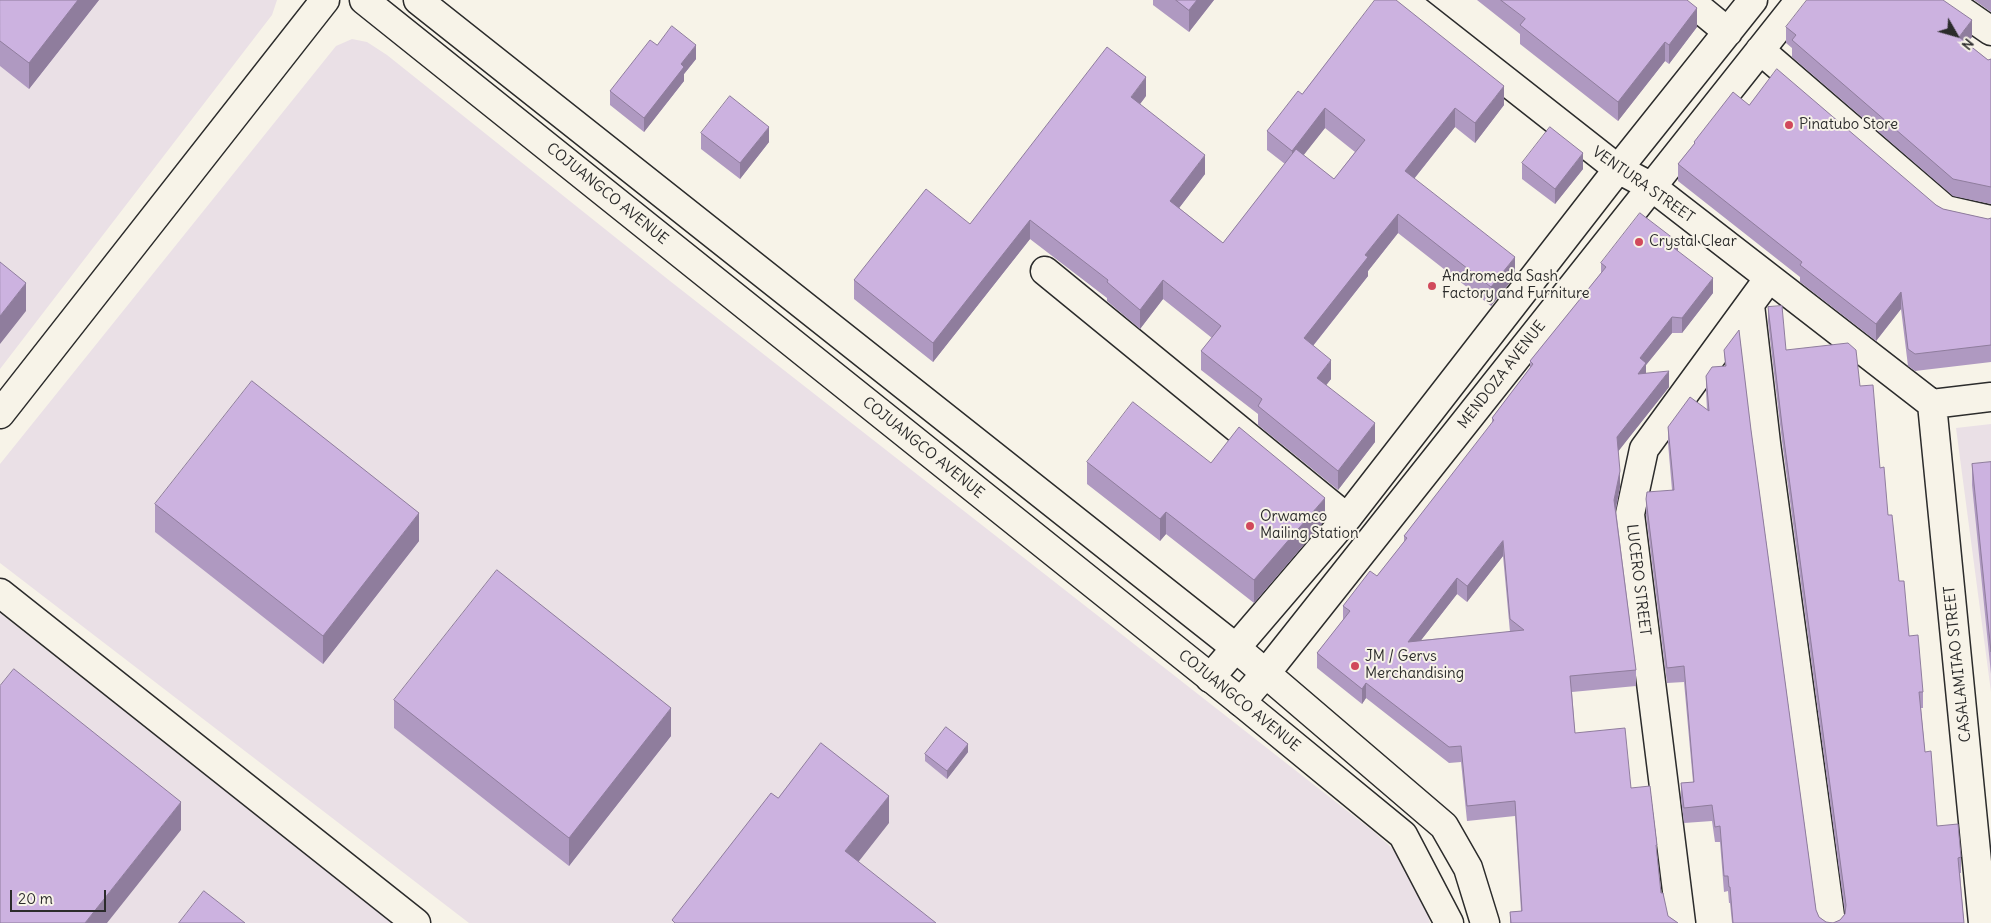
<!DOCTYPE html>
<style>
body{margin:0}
#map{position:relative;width:1991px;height:923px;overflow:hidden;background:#f7f3e8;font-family:Delius,sans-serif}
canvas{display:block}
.north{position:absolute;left:1931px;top:10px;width:50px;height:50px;-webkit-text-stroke:4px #f7f3e8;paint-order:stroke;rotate:128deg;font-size:14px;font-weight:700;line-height:20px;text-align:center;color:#2b2b2b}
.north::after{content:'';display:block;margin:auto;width:18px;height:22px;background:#2b2b2b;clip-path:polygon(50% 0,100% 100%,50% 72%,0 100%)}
.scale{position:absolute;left:10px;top:890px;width:96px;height:22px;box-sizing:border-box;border:2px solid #2b2b2b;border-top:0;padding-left:6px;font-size:15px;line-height:18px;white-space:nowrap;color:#2b2b2b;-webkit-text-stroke:4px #f7f3e8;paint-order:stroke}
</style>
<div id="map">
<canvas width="1991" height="923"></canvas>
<div class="north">N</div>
<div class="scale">20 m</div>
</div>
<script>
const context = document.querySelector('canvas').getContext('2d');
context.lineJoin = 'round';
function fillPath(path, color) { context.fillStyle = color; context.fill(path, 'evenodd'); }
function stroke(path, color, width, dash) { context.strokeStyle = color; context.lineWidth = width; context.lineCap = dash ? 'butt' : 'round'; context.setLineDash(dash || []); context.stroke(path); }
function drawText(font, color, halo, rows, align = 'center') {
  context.font = font + ' Delius,sans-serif'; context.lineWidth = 4; context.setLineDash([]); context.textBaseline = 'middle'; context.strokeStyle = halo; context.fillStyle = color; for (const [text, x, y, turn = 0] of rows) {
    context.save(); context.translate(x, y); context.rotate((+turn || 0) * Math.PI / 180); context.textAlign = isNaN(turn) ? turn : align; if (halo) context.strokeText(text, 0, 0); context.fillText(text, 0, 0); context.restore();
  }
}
fillPath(new Path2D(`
 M 0,0 L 277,0 L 272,15 L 0,369 Z
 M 352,39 L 367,42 L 387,55 L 670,281 L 1373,831 L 1393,849 L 1425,900 L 1430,923 L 469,923 L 0,563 L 0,464 L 336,46 Z
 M 1991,424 L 1991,692 L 1956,428 Z
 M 0,613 L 392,923 L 0,923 Z`), '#eae0e6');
const street = new Path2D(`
 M 1403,0 L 1618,169 L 1652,187 L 1932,404
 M 1689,0 L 1728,32
 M 1946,0 L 1991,31
 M 1760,50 L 1946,210 L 1991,220
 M 1045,271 L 1347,518
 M 1750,305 L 1766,443 L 1831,923
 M 1932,404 L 1983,923
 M 1932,404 L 1991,397
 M 0,414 L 325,0
 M 0,593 L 416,923
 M 1210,678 L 1347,518 L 1618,169 L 1753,0
 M 1241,702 L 1266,673 L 1800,0
 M 1681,923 L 1630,514 L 1644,449 L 1769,278`);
const secondary = new Path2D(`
 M 364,0 L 1241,702 L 1403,835 L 1449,923
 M 418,0 L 1236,648 L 1444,826 L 1468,868 L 1485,923`);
stroke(street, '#2b2b2b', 31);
stroke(secondary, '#2b2b2b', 31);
stroke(street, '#f7f3e8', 28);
stroke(secondary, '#f7f3e8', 28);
fillPath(new Path2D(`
 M 0,0 L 99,0 L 29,89 L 0,66 Z
 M 1153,0 L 1214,0 L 1189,32 L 1153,5 Z
 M 1477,0 L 1687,0 L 1697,27 L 1669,64 L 1665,61 L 1618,121 L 1520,44 L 1520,34 Z
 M 1974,0 L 1991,0 L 1991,12 Z
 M 1786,27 L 1972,37 L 1967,43 L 1988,60 L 1991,59 L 1991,204 L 1953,196 L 1792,57 L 1792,48 L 1786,43 Z
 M 657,45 L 696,59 L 684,74 L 684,81 L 644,132 L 610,105 L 610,91 Z
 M 1302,94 L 1504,105 L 1475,143 L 1455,127 L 1414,179 L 1515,276 L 1491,306 L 1398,233 L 1368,271 L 1368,276 L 1313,346 L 1331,379 L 1326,385 L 1375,442 L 1338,490 L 1258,425 L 1258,414 L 1201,370 L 1201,351 L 1212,338 L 1163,299 L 1140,329 L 1107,301 L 1107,298 L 1030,239 L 933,362 L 854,299 L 854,280 L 970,224 L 1146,96 L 1140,104 L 1205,174 L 1179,208 L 1223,243 L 1285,164 L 1267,150 L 1267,131 ZM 1325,128 L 1355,152 L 1334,179 L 1303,155 Z
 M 1749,105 L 1943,209 L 1988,219 L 1991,218 L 1991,362 L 1915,371 L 1908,366 L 1901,309 L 1876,341 L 1800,282 L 1800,277 L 1678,181 L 1678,164 L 1694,144 L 1694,142 Z
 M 701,133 L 769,142 L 740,179 L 701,149 Z
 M 1522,163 L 1583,169 L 1555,204 L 1522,179 Z
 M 1678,251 L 1713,293 L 1682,333 L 1672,333 L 1646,365 L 1646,373 L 1669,387 L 1618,451 L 1620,487 L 1616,510 L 1636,670 L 1636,686 L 1572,692 L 1575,733 L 1631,788 L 1657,845 L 1657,861 L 1661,893 L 1668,916 L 1678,923 L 1510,923 L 1510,912 L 1521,911 L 1515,816 L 1467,821 L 1461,762 L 1449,763 L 1366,698 L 1362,704 L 1317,668 L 1317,653 L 1343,620 L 1343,606 L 1377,576 L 1404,542 L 1404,536 L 1492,424 L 1492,418 L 1530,368 L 1530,361 L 1601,274 L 1601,263 ZM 1503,556 L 1510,632 L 1421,640 L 1457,594 L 1467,602 Z
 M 1768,307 L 1786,350 L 1860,386 L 1880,468 L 1899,581 L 1909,636 L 1923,692 L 1923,708 L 1921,708 L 1925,752 L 1937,826 L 1961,857 L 1961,873 L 1960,873 L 1964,923 L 1732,923 L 1730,903 L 1729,903 L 1728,891 L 1724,892 L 1720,842 L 1715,842 L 1712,821 L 1684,823 L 1681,799 L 1681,783 L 1693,782 L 1684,682 L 1667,683 L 1646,515 L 1646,499 L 1672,490 L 1668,443 L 1668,427 L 1707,410 L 1706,391 L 1706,376 L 1725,366 L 1724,350 L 1751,430 L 1816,910 L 1819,917 L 1826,922 L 1833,923 L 1840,920 L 1845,914 L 1782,441 L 1768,322 Z
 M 1087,462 L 1211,463 L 1325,520 L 1254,603 L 1166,534 L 1160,541 L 1087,484 Z
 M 1991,462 L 1991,674 L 1972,485 L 1972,464 Z
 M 155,504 L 419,541 L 323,664 L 155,532 Z
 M 394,700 L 671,736 L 569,866 L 394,728 Z
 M 968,752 L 947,779 L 925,761 L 925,754 Z`), '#af99c1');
fillPath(new Path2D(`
 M 78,0 L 99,0 L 29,89 L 29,63 Z
 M 1197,0 L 1214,0 L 1189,32 L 1189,10 Z
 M 1697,8 L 1697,27 L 1669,64 L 1669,45 Z
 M 1972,20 L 1972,37 L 1959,54 L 1959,37 Z
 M 1665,42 L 1665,61 L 1618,121 L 1618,102 Z
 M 696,45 L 696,59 L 684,74 L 684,81 L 644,132 L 644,118 L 681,64 Z
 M 1146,77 L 1146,96 L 1131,116 L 1131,97 Z
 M 1504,86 L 1504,105 L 1475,143 L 1475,123 Z
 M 1325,108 L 1325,128 L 1292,170 L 1292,151 Z
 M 1455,108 L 1455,127 L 1405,190 L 1405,171 Z
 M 769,127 L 769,142 L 740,179 L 740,163 Z
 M 1583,153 L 1583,169 L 1555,204 L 1555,189 Z
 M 1205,155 L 1205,174 L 1170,220 L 1170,201 Z
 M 1398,214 L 1398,233 L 1368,271 L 1368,276 L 1304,357 L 1304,338 L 1365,255 Z
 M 1030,220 L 1030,239 L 933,362 L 933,343 Z
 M 1678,242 L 1678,258 L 1674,248 Z
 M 1515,257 L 1515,276 L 1491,306 L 1491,287 Z
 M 1713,278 L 1713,293 L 1682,333 L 1682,318 Z
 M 1163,280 L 1163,299 L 1140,329 L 1140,310 Z
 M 26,283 L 26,311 L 0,344 L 0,316 Z
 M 1901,292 L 1901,309 L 1876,341 L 1876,324 Z
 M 1672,317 L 1672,333 L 1646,365 L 1646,378 L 1638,374 L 1640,358 Z
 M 1331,360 L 1331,379 L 1317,397 L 1317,378 Z
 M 1669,371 L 1669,387 L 1617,453 L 1617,437 Z
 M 1375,423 L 1375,442 L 1338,490 L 1338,471 Z
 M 1620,471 L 1620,487 L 1614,516 L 1614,500 Z
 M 1325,498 L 1325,520 L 1254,603 L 1254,580 Z
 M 1166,512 L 1166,534 L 1160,541 L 1160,519 Z
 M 419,513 L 419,541 L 323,664 L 323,636 Z
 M 1503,541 L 1503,556 L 1467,602 L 1467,586 Z
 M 1457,578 L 1457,594 L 1408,657 L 1408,642 Z
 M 1366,683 L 1366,698 L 1362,704 L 1362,689 Z
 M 671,708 L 671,736 L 569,866 L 569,838 Z
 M 968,744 L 968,752 L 947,779 L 947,771 Z
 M 889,796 L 889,823 L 845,879 L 845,851 Z
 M 181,802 L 181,830 L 107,923 L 85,923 Z`), '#8f7d9d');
const building = new Path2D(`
 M 0,0 L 78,0 L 29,63 L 0,41 Z
 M 1176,0 L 1197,0 L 1189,10 Z
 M 1375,0 L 1396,0 L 1504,86 L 1475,123 L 1455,108 L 1405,171 L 1515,257 L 1491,287 L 1398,214 L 1365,255 L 1368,257 L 1304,338 L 1331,360 L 1317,378 L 1375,423 L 1338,471 L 1258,406 L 1262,399 L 1201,351 L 1221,326 L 1163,280 L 1140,310 L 1107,282 L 1108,280 L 1030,220 L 933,343 L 854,280 L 926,189 L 970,224 L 1107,47 L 1146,77 L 1131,97 L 1205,155 L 1170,201 L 1223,243 L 1296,149 L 1334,179 L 1365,140 L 1325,108 L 1292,151 L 1267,131 L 1298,91 L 1302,94 Z
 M 1501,0 L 1687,0 L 1697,8 L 1669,45 L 1665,42 L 1618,102 L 1520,25 L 1525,19 Z
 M 1807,0 L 1943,0 L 1972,20 L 1959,37 L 1988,60 L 1991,59 L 1991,187 L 1953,179 L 1792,40 L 1796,35 L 1786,27 Z
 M 672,26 L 696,45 L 681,64 L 684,67 L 644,118 L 610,91 L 650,40 L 657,45 Z
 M 1777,69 L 1936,205 L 1943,209 L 1988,219 L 1991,218 L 1991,345 L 1915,354 L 1908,349 L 1901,292 L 1876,324 L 1800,265 L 1802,262 L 1678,164 L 1695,143 L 1694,142 L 1733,92 L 1749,105 Z
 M 730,96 L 769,127 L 740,163 L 701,133 Z
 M 1550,127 L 1583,153 L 1555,189 L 1522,163 Z
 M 1640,213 L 1678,242 L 1674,248 L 1713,278 L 1682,318 L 1672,317 L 1640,358 L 1646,363 L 1638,374 L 1669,371 L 1617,437 L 1620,471 L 1614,500 L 1636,670 L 1570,676 L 1575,733 L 1625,728 L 1631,788 L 1650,786 L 1657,845 L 1656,845 L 1661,893 L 1663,893 L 1668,916 L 1678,923 L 1511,923 L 1510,912 L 1522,911 L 1515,801 L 1467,806 L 1461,746 L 1449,747 L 1366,683 L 1362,689 L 1317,653 L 1350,611 L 1343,606 L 1370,571 L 1377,576 L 1407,538 L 1404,536 L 1494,420 L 1492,418 L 1533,364 L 1530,361 L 1606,267 L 1601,263 ZM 1503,541 L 1510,619 L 1524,630 L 1408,642 L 1457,578 L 1467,586 Z
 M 0,262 L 26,283 L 0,316 Z
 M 1782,306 L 1786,350 L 1848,343 L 1856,350 L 1860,386 L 1873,385 L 1880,468 L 1884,467 L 1888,515 L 1892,515 L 1899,581 L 1904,581 L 1909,636 L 1918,635 L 1923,692 L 1919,692 L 1925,752 L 1931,751 L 1937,826 L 1958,824 L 1961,857 L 1958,858 L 1964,923 L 1733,923 L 1730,887 L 1729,887 L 1728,876 L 1724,876 L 1720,826 L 1715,827 L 1712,805 L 1684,808 L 1681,783 L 1694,782 L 1684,666 L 1667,668 L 1646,499 L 1647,492 L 1674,490 L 1668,427 L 1690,397 L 1709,411 L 1706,376 L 1712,367 L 1726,366 L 1724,350 L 1739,330 L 1751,430 L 1816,910 L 1819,917 L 1826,922 L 1833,923 L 1840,920 L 1845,914 L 1846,905 L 1782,425 L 1768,307 Z
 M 252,381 L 419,513 L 323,636 L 155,504 Z
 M 1133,402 L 1211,463 L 1239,427 L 1325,498 L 1254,580 L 1166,512 L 1160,519 L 1087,462 Z
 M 1991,462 L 1991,652 L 1972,464 Z
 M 497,570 L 671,708 L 569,838 L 394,700 Z
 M 14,669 L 181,802 L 85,923 L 0,923 L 0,686 Z
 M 946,727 L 968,744 L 947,771 L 925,754 Z
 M 821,743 L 889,796 L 845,851 L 936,923 L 675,923 L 672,920 L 771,793 L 778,798 Z
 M 204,891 L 245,923 L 179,923 Z`);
fillPath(building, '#ccb2e0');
stroke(building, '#8f7d9d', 1);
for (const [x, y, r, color] of [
 [1789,125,5,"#d1495b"],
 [1639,242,5,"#d1495b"],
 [1432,286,5,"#d1495b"],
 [1250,526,5,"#d1495b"],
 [1355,666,5,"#d1495b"]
]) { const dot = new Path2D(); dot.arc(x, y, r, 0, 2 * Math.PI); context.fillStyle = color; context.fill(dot); stroke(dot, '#f7f3e8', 2); }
drawText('15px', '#2b2b2b', '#f7f3e8', [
 ["Pinatubo Store",1799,125],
 ["Crystal Clear",1649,242],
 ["Andromeda Sash",1442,277],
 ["Factory and Furniture",1442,294],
 ["Orwamco",1260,517],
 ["Mailing Station",1260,534],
 ["JM / Gervs",1365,657],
 ["Merchandising",1365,674]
], 'left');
drawText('15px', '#2b2b2b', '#f7f3e8', [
 ["VENTURA STREET",1643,185,35],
 ["COJUANGCO AVENUE",607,194,39],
 ["MENDOZA AVENUE",1502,375,-52],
 ["COJUANGCO AVENUE",923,448,39],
 ["LUCERO STREET",1638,580,83],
 ["CASALAMITAO STREET",1958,664,-96],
 ["COJUANGCO AVENUE",1239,701,39]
]);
</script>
